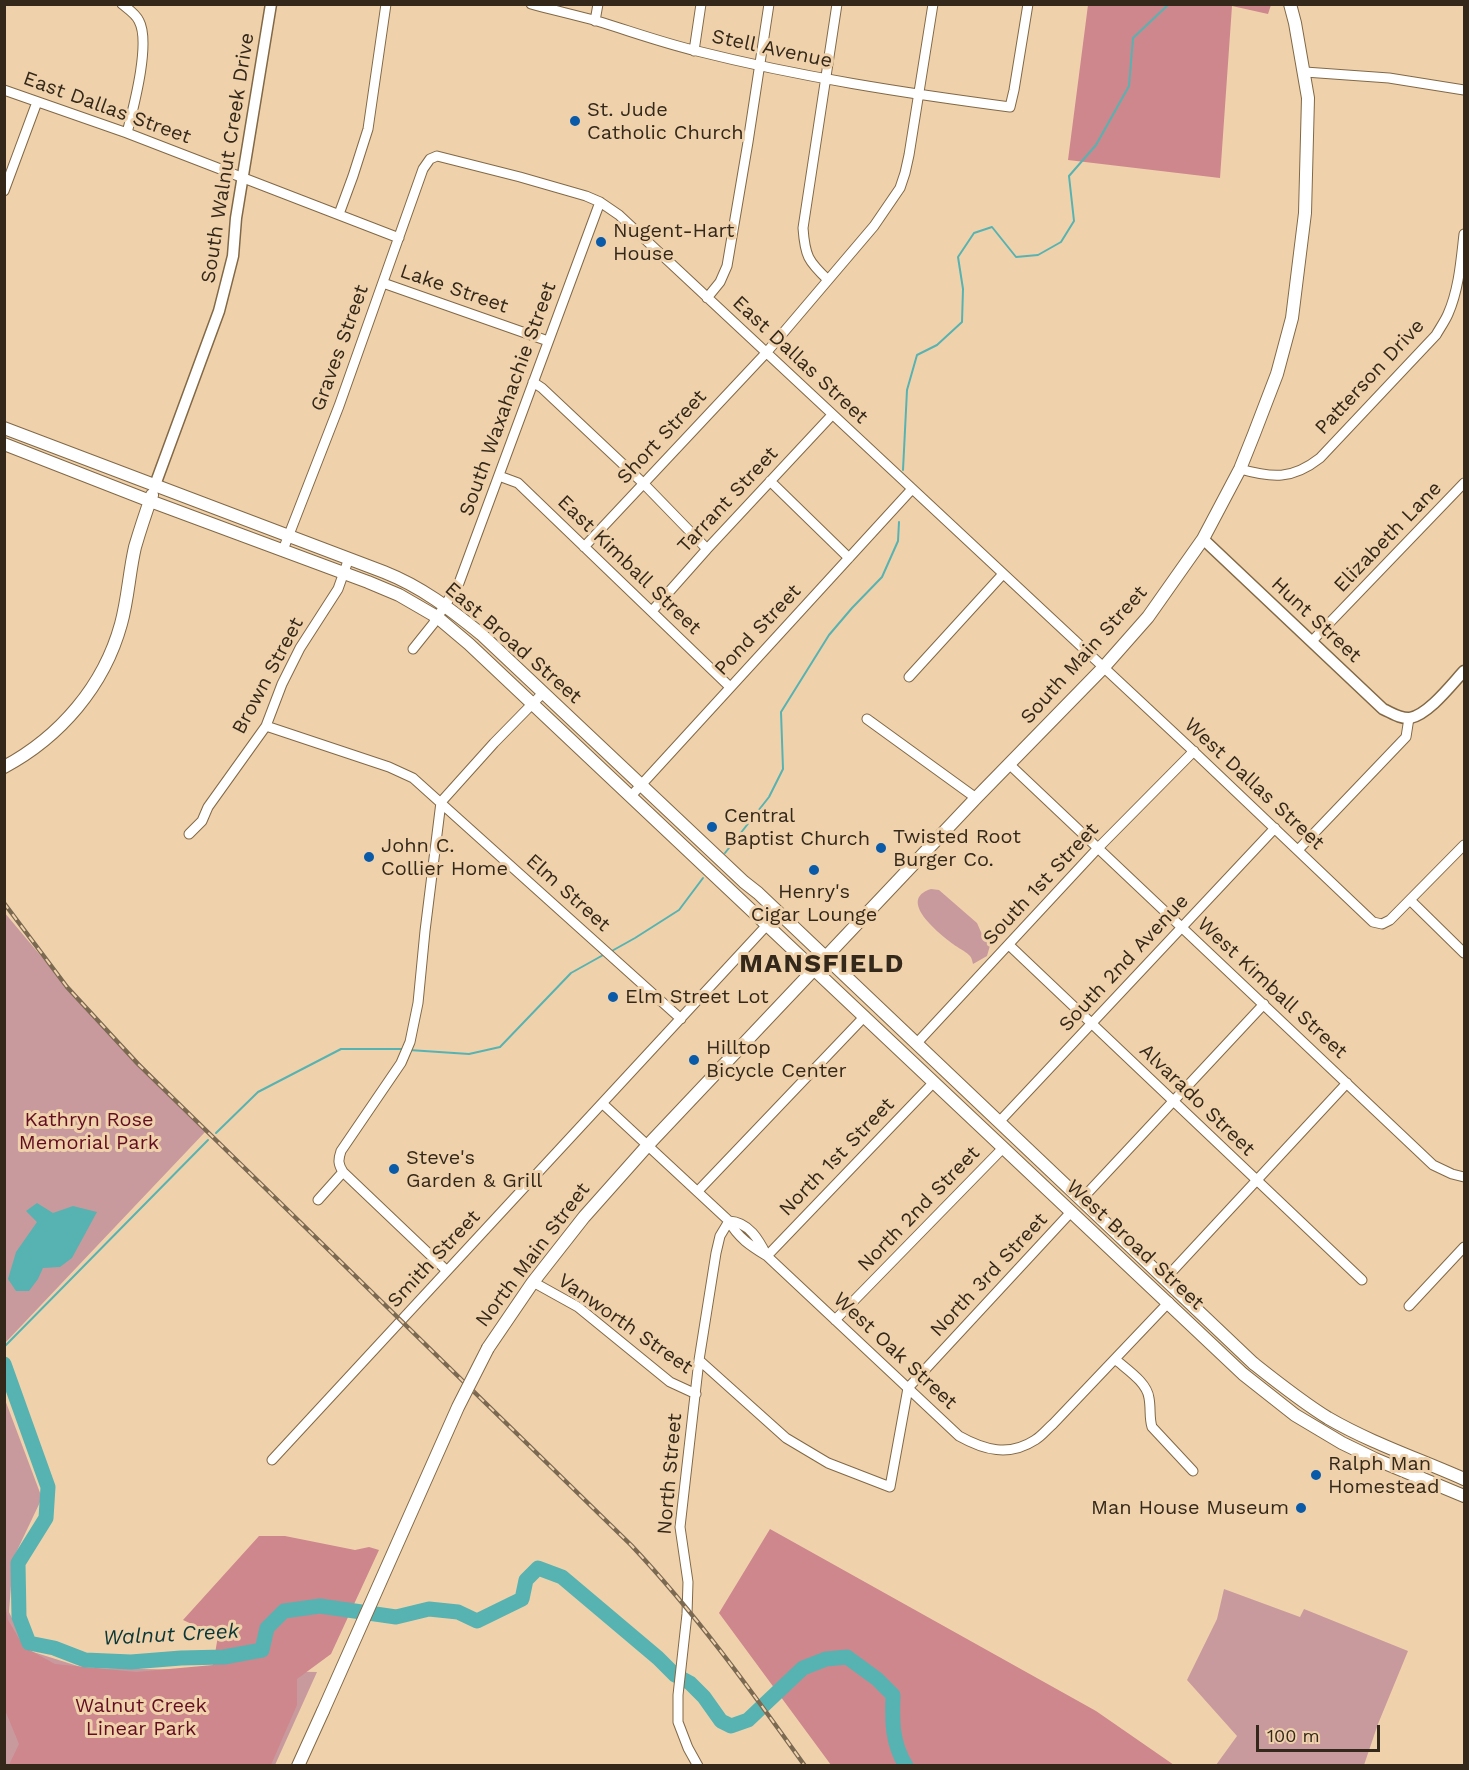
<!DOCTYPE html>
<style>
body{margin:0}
#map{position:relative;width:1469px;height:1770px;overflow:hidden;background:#efd2ac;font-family:"Work Sans",sans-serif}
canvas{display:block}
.frame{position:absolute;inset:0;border:6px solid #34281a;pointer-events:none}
.scale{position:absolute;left:1256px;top:1725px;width:124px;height:27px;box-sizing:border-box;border:3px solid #34281a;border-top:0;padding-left:8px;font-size:18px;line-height:21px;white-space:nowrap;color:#34281a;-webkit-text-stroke:4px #efd2ac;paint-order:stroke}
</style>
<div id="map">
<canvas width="1469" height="1770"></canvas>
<div class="frame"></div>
<div class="scale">100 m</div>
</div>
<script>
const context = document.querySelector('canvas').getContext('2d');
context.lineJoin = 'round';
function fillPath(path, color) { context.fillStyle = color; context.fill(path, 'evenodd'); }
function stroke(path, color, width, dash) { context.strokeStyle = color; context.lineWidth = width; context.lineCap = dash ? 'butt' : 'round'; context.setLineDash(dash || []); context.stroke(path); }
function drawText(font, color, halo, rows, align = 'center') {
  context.font = font + ' "Work Sans",sans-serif'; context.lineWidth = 6; context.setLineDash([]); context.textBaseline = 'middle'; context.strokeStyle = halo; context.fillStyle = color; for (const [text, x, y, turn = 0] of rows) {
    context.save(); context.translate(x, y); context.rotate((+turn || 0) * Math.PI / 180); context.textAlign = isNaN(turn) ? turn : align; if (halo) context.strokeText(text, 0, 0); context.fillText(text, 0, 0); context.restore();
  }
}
fillPath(new Path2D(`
 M 931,889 L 939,890 L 977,923 L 985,941 L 991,942 L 987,956 L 973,964 C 972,960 972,958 969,955 C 965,951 958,948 953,944 C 940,934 896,900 931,889 Z
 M 4,912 L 67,987 L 206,1131 L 5,1343 Z
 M 4,1397 L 42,1498 L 13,1559 L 9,1612 L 27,1650 L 84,1668 L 317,1672 L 275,1765 L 5,1765 Z
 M 1224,1589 L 1300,1617 L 1304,1609 L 1408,1651 L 1378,1724 L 1364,1765 L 1216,1765 L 1237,1736 L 1187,1680 L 1217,1619 Z`), '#c99a9d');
fillPath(new Path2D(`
 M 1088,5 L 1271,5 L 1268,14 L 1232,6 L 1220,178 L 1068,160 Z
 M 770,1529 L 1096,1711 L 1174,1765 L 831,1765 L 719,1613 Z
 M 259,1536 L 285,1536 L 355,1550 L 369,1547 L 379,1550 L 331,1654 L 297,1679 L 297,1705 L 271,1765 L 9,1765 L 19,1744 L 5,1710 L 5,1603 L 8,1620 L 24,1647 L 55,1664 L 136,1672 L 213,1665 L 218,1636 L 183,1620 Z`), '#ce878d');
fillPath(new Path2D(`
 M 37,1203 L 53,1213 L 73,1206 L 97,1212 L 72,1258 L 60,1267 L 43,1268 L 38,1279 L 29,1291 L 16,1291 L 8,1279 L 16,1252 L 37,1222 L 26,1211 Z`), '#57b3b1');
stroke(new Path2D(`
 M 903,470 L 907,390 L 917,355 L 937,345 L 962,322 L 963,289 L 958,257 L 974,233 L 992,227 L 1016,257 L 1038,255 L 1061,242 L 1074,221 L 1069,176 L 1096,145 L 1129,86 L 1133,38 L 1169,4
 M 725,853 L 769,797 L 783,769 L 781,712 L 829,635 L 852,608 L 882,577 L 898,541 L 899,522
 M 610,952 L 635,938 L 679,910 L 703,878
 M 409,1050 L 469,1054 L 500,1047 L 571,973 L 605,954
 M 216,1133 L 258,1092 L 341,1049 L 403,1049
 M 4,1347 L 208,1140`), '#57b3b1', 2);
stroke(new Path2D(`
 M 4,1364 L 48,1487 L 46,1518 L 18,1563 L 19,1617 L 29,1643 L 54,1648 L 85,1660 L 131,1662 L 181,1658 L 224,1657 L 262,1650 L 267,1628 L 284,1611 L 320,1606 L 396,1617 L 429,1609 L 458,1612 L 477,1621 L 522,1599 L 526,1580 L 538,1568 L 562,1577 L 658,1658 L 675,1675 L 690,1683 L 704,1697 L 721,1721 L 731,1726 L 748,1720 L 803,1668 L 826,1659 L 847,1657 L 877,1679 L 893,1695 C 892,1722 892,1743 906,1766`), '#57b3b1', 15);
const minor = new Path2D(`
 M 122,4 C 128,9 136,14 139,21 C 151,43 133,109 127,133
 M 531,4 C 553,10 575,15 597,21 C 630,31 663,43 697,51 C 800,77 904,93 1010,107 L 1014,90 L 1028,4
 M 595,21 L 598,4
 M 694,51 L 701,4
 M 1305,72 L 1389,78 L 1464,90
 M 4,90 L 127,133 L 399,238
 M 4,191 L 37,102
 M 339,214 L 353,176 L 368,129 L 386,4
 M 828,280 C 808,261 805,256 803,228 L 837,4
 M 383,283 L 548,341
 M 707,298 L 720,282 L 727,266 L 748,142 L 769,4
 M 533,382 L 542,388 L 643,483 L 707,549
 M 1240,469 C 1272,478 1292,480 1320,458 L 1436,335 C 1440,328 1445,321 1448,314 C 1459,289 1461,260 1464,234
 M 499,476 L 518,483 L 730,687
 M 770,481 L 849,558
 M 584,547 L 766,353 L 874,226 L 900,188 L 905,173 L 909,155 L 933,4
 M 283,550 L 339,406 L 423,169 L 430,159 L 437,156 L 520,177 L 586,196 L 600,202 L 619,215 L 1189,747 L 1373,922 L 1382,924 L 1390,920 L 1464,845
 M 652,611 L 707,549 L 832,415
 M 1312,641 L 1464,483
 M 413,649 L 433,624 L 459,583 L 600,202
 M 909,677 L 1003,574
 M 867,719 L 976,798
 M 266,726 L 389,767 L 413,778 L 681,1019
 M 1009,764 L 1433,1165 L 1452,1174 L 1464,1177
 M 631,796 L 912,489
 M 189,834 L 202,821 L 208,807 L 266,726 L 282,684 L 300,648 L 338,589 L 349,558
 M 1298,850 L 1406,737 L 1409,718
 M 1410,900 L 1464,953
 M 1009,945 L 1362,1280
 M 916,1044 L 1098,848 L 1194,751
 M 603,1104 L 729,1221 C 738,1238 751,1246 767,1256 L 959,1436 C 984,1450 1009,1457 1035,1440 C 1042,1436 1047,1429 1053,1424 L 1169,1302
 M 999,1122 L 1275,828
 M 698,1191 L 865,1016
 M 318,1200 L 343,1172
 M 1081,1200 L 1264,1004
 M 729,1221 C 749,1222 759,1240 767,1256
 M 767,1256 L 934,1082
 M 447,1271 L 343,1172 C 338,1164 338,1160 341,1151 L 401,1063 L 410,1042 L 418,1003 L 425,931 L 441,802 L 494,743 L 543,693
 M 1165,1279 L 1347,1083
 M 533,1282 L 578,1307 L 670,1382 L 696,1394
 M 1409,1306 L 1464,1247
 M 835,1320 L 1003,1148
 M 1115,1359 C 1126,1369 1147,1382 1149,1398 C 1151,1409 1149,1417 1152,1427 L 1193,1471
 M 699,1360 L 786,1438 L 828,1463 L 890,1487 L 908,1388 L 1071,1212
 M 272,1460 L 768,924
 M 698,1766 L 688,1748 L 678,1722 L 678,1695 L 687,1614 L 688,1582 L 680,1527 L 699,1360 L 716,1253 L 720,1236 L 729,1221`);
const tertiary = new Path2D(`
 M 155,485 L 219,311 L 233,256 L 236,218 L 271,4
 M 1203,539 L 1383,709 C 1392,713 1400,719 1410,718 C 1429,714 1451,685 1464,671`);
const secondary = new Path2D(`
 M 4,428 L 384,572 C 422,587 450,609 481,634 L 744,882 L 758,893 L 1253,1363 C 1277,1382 1302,1402 1328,1418 C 1371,1443 1419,1459 1464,1479
 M 4,444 L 150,501 L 368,582 L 399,595 L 437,617 L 469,644 L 1243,1374 L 1295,1415 L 1342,1443 L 1375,1459 L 1464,1496
 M 4,767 C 60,737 104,686 121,624 C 128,599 129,573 135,547 C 140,530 146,512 152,495
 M 488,1348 L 533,1282 L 584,1217 L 648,1145 L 976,798 L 1103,668 L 1148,617 L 1203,539 L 1240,469 L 1254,434 L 1277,374 L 1292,318 L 1305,213 L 1308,98 L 1295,23 L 1290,4
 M 298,1766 L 323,1711`);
stroke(minor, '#826845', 11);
stroke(tertiary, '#826845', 13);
stroke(secondary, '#826845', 14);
stroke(minor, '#fff', 9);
stroke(tertiary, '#fff', 10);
stroke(secondary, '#fff', 12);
const rail = new Path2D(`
 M 4,903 L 67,987 L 138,1064 L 631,1545 C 696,1614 750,1689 805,1766`);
stroke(rail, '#7c6952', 4.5);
stroke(rail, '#efd2ac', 2, [7]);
const secondaryBridge = new Path2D(`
 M 323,1711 L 458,1407 L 488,1348`);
stroke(secondaryBridge, '#826845', 14, []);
stroke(secondaryBridge, '#fff', 12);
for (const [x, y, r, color] of [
 [575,121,6,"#095aa9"],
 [601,242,6,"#095aa9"],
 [712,827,6,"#095aa9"],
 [881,848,6,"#095aa9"],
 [369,857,6,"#095aa9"],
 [814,870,6,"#095aa9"],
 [613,997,6,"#095aa9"],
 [694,1060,6,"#095aa9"],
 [394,1169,6,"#095aa9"],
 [1316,1475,6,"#095aa9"],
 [1301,1508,6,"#095aa9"]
]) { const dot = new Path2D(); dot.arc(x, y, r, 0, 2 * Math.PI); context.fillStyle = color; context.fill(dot); stroke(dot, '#efd2ac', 2); }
drawText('20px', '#34281a', '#efd2ac', [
 ["Stell Avenue",772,49,12],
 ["East Dallas Street",107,108,20],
 ["South Walnut Creek Drive",228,158,-81],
 ["Lake Street",454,289,19],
 ["Graves Street",340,348,-70],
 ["East Dallas Street",800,360,43],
 ["Patterson Drive",1370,377,-47],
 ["South Waxahachie Street",508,399,-70],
 ["Short Street",662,437,-47],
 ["Tarrant Street",728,500,-47],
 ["Elizabeth Lane",1388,537,-46],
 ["East Kimball Street",629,565,44],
 ["Hunt Street",1316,620,43],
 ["Pond Street",758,630,-47],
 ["East Broad Street",513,643,41],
 ["South Main Street",1084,655,-48],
 ["Brown Street",268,676,-62],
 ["West Dallas Street",1254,784,43],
 ["South 1st Street",1041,884,-47],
 ["Elm Street",568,893,42],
 ["South 2nd Avenue",1124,963,-47],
 ["West Kimball Street",1272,988,43],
 ["Alvarado Street",1197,1100,44],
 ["North 1st Street",837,1157,-46],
 ["North 2nd Street",919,1209,-46],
 ["West Broad Street",1135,1245,43],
 ["North Main Street",533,1255,-53],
 ["Smith Street",434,1259,-47],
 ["North 3rd Street",989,1275,-47],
 ["Vanworth Street",625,1324,35],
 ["West Oak Street",895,1351,43],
 ["North Street",670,1474,-85]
]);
drawText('20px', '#34281a', '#efd2ac', [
 ["St. Jude",587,110],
 ["Catholic Church",587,133],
 ["Nugent-Hart",613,231],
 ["House",613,254],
 ["Central",724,816],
 ["Baptist Church",724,839],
 ["Twisted Root",893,837],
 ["Burger Co.",893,860],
 ["John C.",381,846],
 ["Collier Home",381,869],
 ["Henry's",814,892,"center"],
 ["Cigar Lounge",814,915,"center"],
 ["Elm Street Lot",625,997],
 ["Hilltop",706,1048],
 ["Bicycle Center",706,1071],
 ["Steve's",406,1158],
 ["Garden & Grill",406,1181],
 ["Ralph Man",1328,1464],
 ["Homestead",1328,1487],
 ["Man House Museum",1289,1508,"right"]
], 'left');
drawText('20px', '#630d22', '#efd2ac', [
 ["Kathryn Rose",89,1120],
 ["Memorial Park",89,1143],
 ["Walnut Creek",141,1706],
 ["Linear Park",141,1729]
]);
drawText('italic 21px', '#093636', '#efd2ac', [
 ["Walnut Creek",171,1635,-3]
]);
context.letterSpacing = '1.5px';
drawText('bold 26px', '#34281a', '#efd2ac', [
 ["MANSFIELD",822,964]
]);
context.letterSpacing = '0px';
</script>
